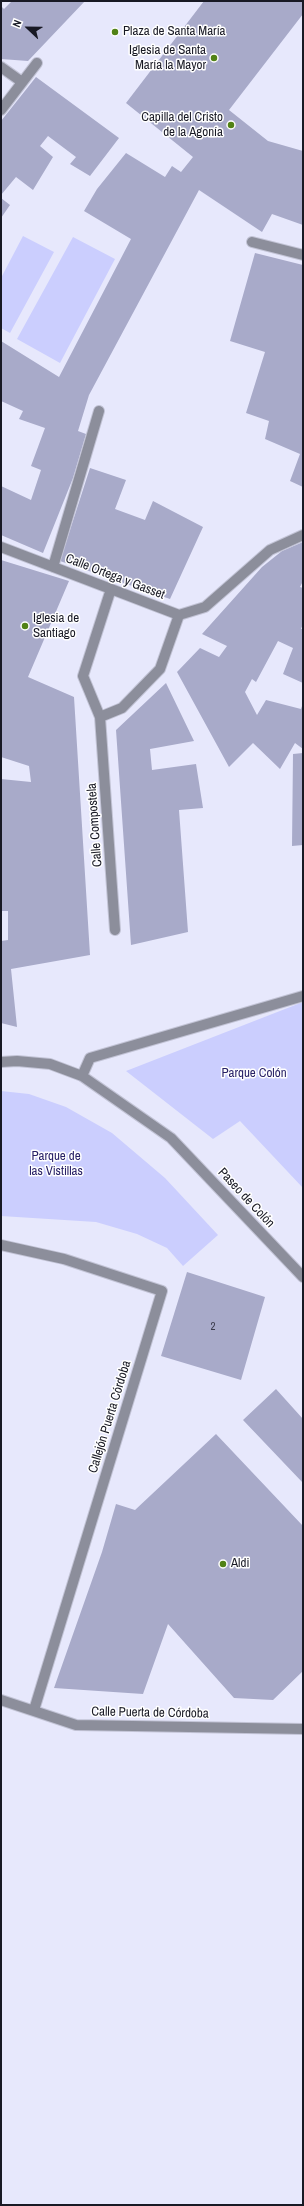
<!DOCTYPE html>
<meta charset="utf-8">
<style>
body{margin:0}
#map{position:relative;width:304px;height:2206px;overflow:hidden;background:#e7e8fc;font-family:"Archivo Narrow",sans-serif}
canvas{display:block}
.frame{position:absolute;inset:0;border:2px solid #181924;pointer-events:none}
.north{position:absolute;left:8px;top:8px;width:40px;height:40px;-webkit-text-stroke:3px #fff;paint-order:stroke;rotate:292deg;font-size:11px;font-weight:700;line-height:16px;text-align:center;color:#181924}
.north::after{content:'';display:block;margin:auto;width:14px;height:18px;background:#181924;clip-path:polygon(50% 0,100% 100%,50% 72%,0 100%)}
</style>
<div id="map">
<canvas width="304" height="2206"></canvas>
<div class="frame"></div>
<div class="north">N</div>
</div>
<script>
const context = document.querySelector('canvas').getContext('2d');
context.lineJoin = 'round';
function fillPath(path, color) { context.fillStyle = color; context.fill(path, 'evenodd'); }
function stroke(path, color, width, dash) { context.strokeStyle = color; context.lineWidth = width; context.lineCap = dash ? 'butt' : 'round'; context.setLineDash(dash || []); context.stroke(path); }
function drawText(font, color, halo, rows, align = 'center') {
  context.font = font + ' "Archivo Narrow",sans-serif'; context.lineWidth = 3; context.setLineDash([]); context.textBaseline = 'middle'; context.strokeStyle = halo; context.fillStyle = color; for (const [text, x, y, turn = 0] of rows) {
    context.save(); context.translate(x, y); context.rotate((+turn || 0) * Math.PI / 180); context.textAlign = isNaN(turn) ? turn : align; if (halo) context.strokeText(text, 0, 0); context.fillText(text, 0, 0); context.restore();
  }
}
fillPath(new Path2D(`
 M 23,236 L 54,252 L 10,333 L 1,328 L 1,278 Z
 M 73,237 L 115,259 L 60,363 L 17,339 Z
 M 303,1002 L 303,1188 L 240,1121 L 213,1139 L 126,1071 Z
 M 1,1091 L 29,1094 L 66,1107 L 112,1133 L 165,1178 L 218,1235 L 183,1266 L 167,1248 L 137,1234 L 96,1222 L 1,1216 Z`), '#cbcefe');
fillPath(new Path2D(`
 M 12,1 L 85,1 L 28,61 L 1,59 L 1,6 L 4,9 Z
 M 204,1 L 303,1 L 303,14 L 229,110 L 268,141 L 303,151 L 303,225 L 272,214 L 262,232 L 199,190 L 89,395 L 78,431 L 86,434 L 73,478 L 43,553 L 1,535 L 1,486 L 31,500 L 41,470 L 31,466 L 45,428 L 19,419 L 23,411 L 1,401 L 1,341 L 59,377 L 131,239 L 84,211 L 97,189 L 126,153 L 165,177 L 172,166 L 181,172 L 193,157 L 126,103 Z
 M 36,77 L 119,138 L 90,176 L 70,164 L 76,157 L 48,136 L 40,146 L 53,157 L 33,190 L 16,177 L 1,195 L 1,121 Z
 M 1,198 L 10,205 L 1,218 Z
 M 255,253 L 303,265 L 303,487 L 290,481 L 300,454 L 265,439 L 269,421 L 246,413 L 265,352 L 230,341 Z
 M 90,468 L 126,480 L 115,509 L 145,520 L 153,501 L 203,527 L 170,599 L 60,561 Z
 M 303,542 L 303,581 L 300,587 L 303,588 L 303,624 L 301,629 L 303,629 L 303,683 L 283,674 L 293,648 L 278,641 L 256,682 L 252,679 L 245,692 L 257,715 L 266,700 L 301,709 L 303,703 L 303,749 L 295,743 L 280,769 L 253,743 L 229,767 L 177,672 L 200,648 L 219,657 L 227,646 L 202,634 L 262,567 L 282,551 Z
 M 1,560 L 69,581 L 28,677 L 74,697 L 90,955 L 11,969 L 17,1027 L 1,1023 L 1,941 L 8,940 L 8,911 L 1,911 L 1,779 L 31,782 L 29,766 L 1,757 Z
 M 166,683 L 194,741 L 150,749 L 152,770 L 196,764 L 203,808 L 179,810 L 188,932 L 131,945 L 116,730 Z
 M 303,753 L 303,845 L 292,846 L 293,754 Z
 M 187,1272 L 265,1297 L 241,1380 L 161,1356 Z
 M 276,1389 L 303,1419 L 303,1483 L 243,1420 Z
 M 216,1434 L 303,1526 L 303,1671 L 273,1700 L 234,1698 L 168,1624 L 143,1694 L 54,1688 L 102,1552 L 116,1504 L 135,1510 Z`), '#a8aac9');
const minor = new Path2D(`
 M 1,67 L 22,82
 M 1,110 L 37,63
 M 252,242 L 303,255
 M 1,547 L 179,615 L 205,607 L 270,550 L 303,535
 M 53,567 L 99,411
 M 111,589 L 83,676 L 100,717 L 122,708 L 160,669 L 179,615
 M 100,717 L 115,930
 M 1,1062 L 17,1061 L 50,1064 L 82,1076 L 171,1138 L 303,1277
 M 82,1076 L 90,1058 L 303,996
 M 1,1245 L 64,1259 L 162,1291 L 34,1710
 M 1,1700 L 76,1725 L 303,1729`);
stroke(minor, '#c2c3d5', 12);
stroke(minor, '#8c8e9b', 10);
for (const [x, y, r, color] of [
 [115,32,4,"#518215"],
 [214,58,4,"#518215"],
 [231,125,4,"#518215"],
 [25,626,4,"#518215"],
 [223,1564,4,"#518215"]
]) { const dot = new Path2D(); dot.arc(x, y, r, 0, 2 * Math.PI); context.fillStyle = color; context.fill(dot); stroke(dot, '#fff', 1.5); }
drawText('11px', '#3c3d4d', null, [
 ["2",213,1327]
]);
drawText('13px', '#181924', '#fff', [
 ["Plaza de Santa María",123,32],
 ["Iglesia de Santa",206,51,"right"],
 ["María la Mayor",206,66,"right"],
 ["Capilla del Cristo",223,118,"right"],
 ["de la Agonía",223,133,"right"],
 ["Iglesia de",33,619],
 ["Santiago",33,634],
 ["Aldi",231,1564]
], 'left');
drawText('13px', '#181924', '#fff', [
 ["Calle Ortega y Gasset",115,577,21],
 ["Calle Compostela",95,825,-94],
 ["Paseo de Colón",246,1198,47],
 ["Callejón Puerta Córdoba",110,1417,-73],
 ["Calle Puerta de Córdoba",150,1713,1]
]);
drawText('13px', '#292267', '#fff', [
 ["Parque Colón",254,1074],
 ["Parque de",56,1157],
 ["las Vistillas",56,1172]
]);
</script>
